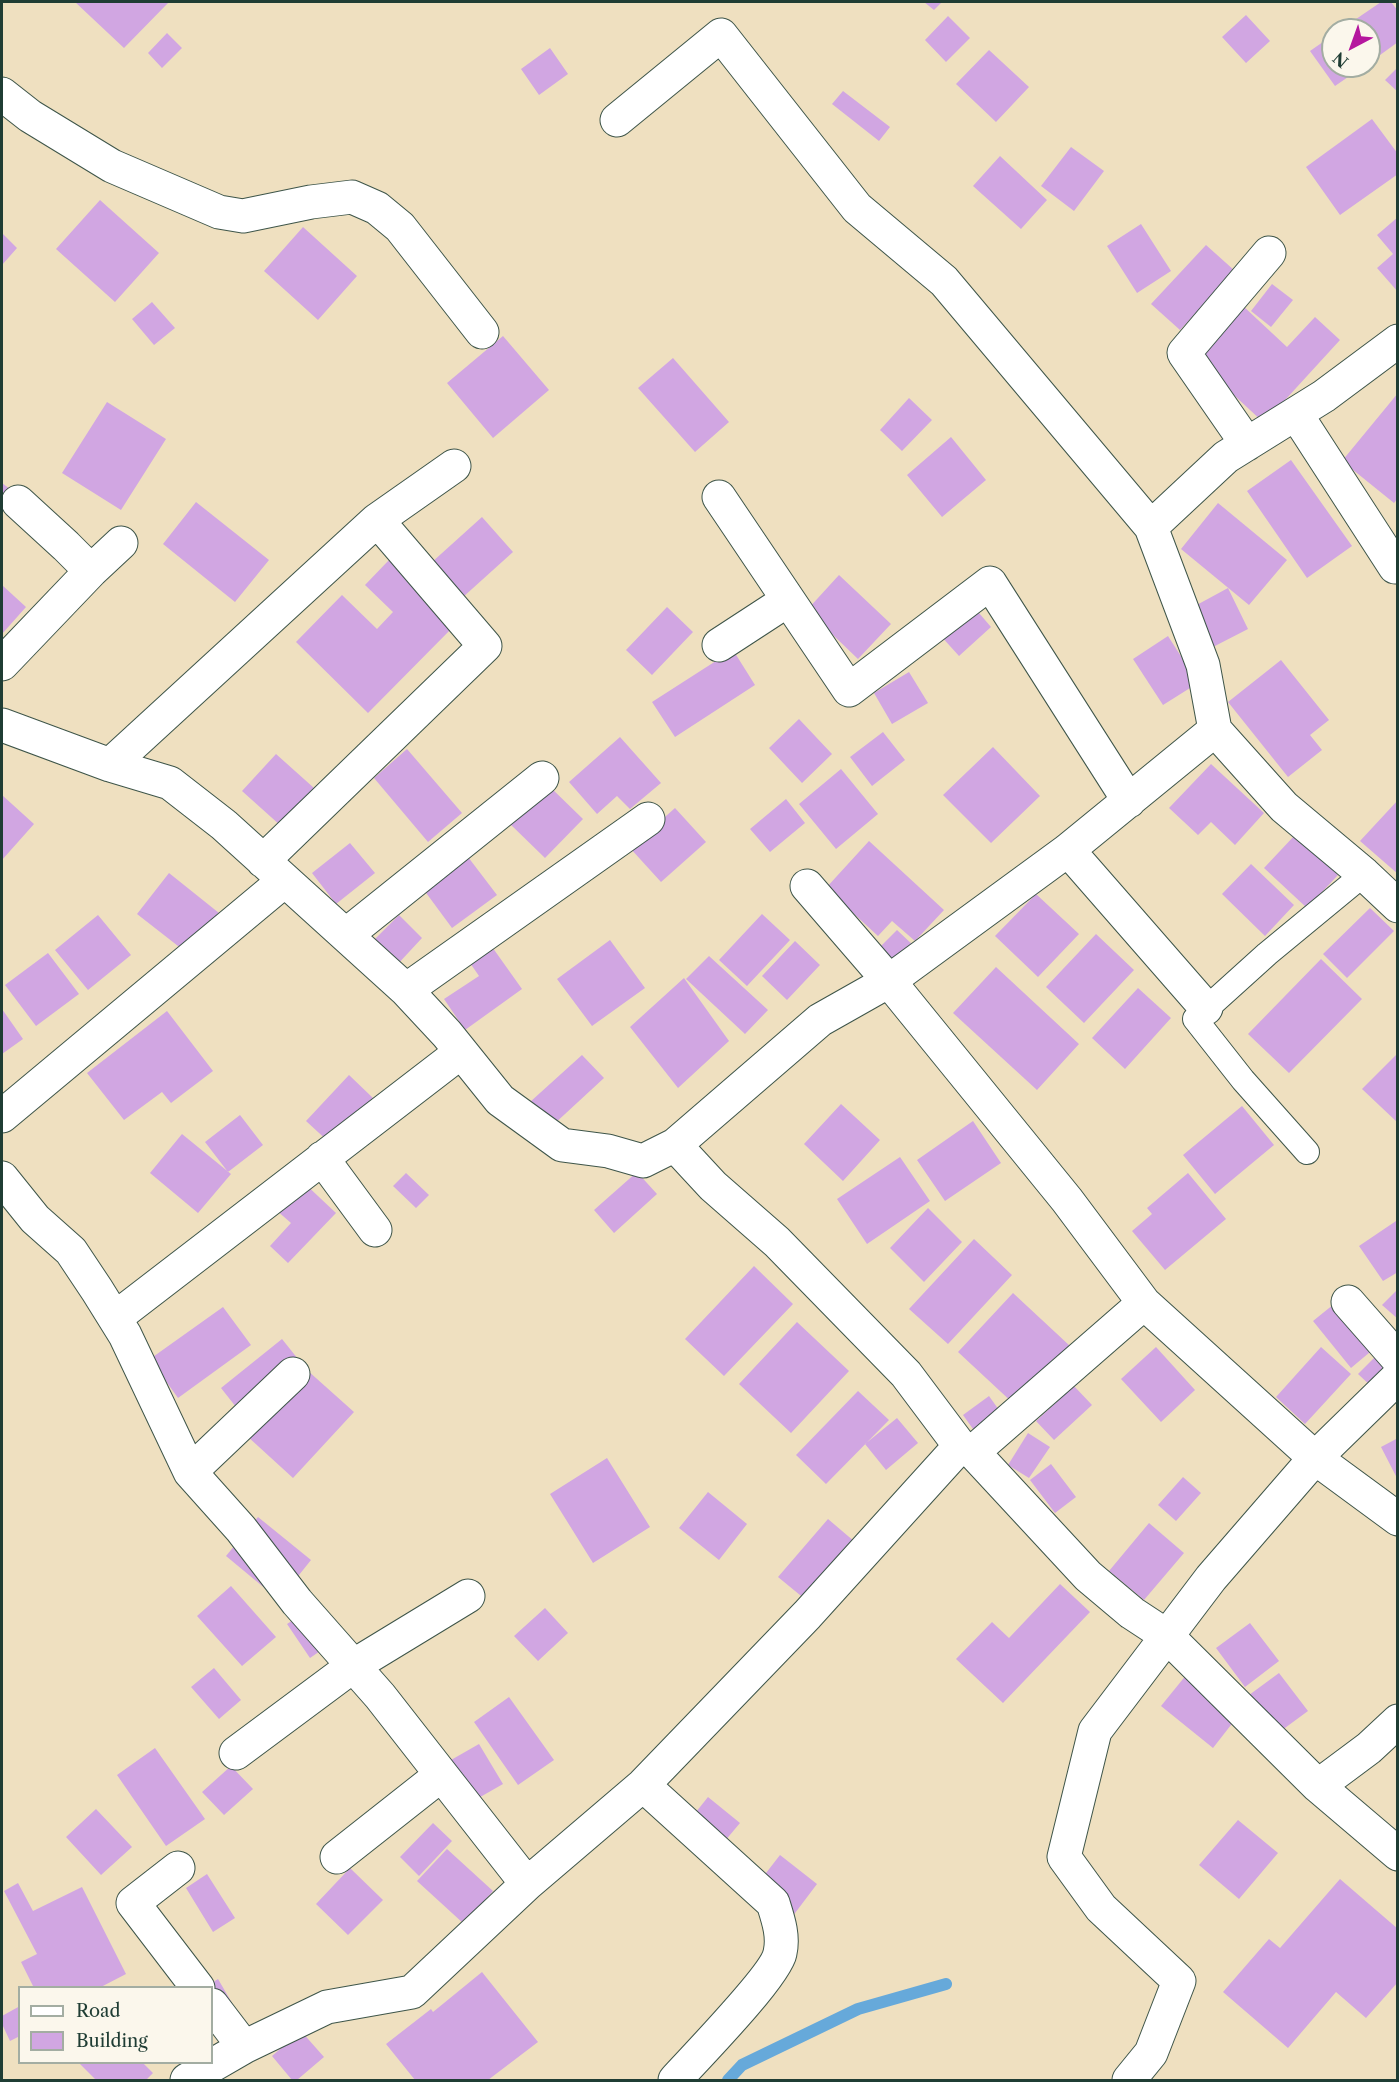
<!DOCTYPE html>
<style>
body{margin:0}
#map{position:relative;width:1399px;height:2082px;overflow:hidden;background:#efe0c0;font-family:"Libre Caslon Text",serif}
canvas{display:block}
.frame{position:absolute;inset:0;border:3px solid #1f3d34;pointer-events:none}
.legend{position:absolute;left:18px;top:1986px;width:195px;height:78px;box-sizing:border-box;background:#fbf7ec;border:2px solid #a3ada2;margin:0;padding:8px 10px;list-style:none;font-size:18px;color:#1f3d34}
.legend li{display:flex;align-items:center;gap:12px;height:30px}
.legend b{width:30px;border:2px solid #a3ada2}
.north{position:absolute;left:1321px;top:18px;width:60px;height:60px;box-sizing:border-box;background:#fbf7ec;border:2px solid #a3ada2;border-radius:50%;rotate:221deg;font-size:16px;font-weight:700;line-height:24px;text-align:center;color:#1f3d34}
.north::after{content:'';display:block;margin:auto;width:21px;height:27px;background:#b5179e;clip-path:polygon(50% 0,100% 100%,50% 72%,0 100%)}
</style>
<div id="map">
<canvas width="1399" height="2082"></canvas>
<div class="frame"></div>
<ul class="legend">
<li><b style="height:8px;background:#fff"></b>Road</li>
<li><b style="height:16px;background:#d1a6e2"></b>Building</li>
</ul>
<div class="north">N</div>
</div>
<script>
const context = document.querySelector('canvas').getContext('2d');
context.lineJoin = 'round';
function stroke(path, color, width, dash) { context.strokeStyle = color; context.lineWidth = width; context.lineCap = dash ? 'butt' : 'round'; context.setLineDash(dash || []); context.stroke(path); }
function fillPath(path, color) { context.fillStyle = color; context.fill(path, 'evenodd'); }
stroke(new Path2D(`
 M 728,2080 L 742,2065 L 858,2009 L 946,1984`), '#66a9da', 12);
fillPath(new Path2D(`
 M 75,2 L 169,2 L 124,48 Z
 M 924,2 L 942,2 L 934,10 Z
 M 1381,2 L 1391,2 L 1398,11 L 1398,42 L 1369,63 L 1369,30 L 1340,30 Z
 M 1246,15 L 1270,41 L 1246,63 L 1222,37 Z
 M 948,16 L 970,38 L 946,62 L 925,40 Z
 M 167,33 L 182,48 L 162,68 L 148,53 Z
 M 1333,35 L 1333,66 L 1364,66 L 1335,86 L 1310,51 Z
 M 550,48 L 568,74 L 539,95 L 521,69 Z
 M 989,50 L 1029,87 L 996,122 L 956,84 Z
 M 1398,67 L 1398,92 L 1385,80 Z
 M 843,91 L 890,127 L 879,141 L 832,104 Z
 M 1372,119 L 1398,154 L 1398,174 L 1340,215 L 1306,167 Z
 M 1071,147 L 1104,171 L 1074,211 L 1041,186 Z
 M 1000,156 L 1047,200 L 1021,229 L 973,186 Z
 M 100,200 L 159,253 L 115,302 L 56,249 Z
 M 1398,217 L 1398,292 L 1377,268 L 1393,254 L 1377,235 Z
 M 1141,224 L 1171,271 L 1137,293 L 1107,246 Z
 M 303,227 L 357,276 L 318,320 L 264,271 Z
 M 2,233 L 17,248 L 2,265 Z
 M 1206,245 L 1235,271 L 1180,330 L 1151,304 Z
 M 1272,284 L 1293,300 L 1271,327 L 1251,311 Z
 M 152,302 L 175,328 L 154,345 L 132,319 Z
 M 1242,305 L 1287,347 L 1315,317 L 1340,340 L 1264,423 L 1194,358 Z
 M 503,336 L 549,390 L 493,438 L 447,383 Z
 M 673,358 L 729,422 L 695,452 L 638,388 Z
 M 1398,393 L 1398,498 L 1394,503 L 1342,461 Z
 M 909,398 L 932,420 L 902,451 L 880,430 Z
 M 107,402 L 166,439 L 121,510 L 62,473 Z
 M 951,437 L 986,480 L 942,517 L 907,475 Z
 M 1291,460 L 1352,546 L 1307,578 L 1247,491 Z
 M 2,483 L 14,492 L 2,507 Z
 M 196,502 L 269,560 L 235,602 L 163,544 Z
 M 1218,503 L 1287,560 L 1249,605 L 1181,549 Z
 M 482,517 L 513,552 L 462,598 L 431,563 Z
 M 389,560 L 456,624 L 368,713 L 296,642 L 342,595 L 377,629 L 393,612 L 365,585 Z
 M 839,575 L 891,624 L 858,659 L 807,610 Z
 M 2,585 L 26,607 L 2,634 Z
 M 1228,588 L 1248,629 L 1213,647 L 1193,607 Z
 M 973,606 L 991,627 L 959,656 L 940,635 Z
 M 667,607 L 693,632 L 652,675 L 626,650 Z
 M 1168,636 L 1198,683 L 1163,705 L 1133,659 Z
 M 733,650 L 755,685 L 675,737 L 652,702 Z
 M 1281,660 L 1329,720 L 1310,735 L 1322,750 L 1288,777 L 1228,702 Z
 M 909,672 L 928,703 L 892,724 L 874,693 Z
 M 799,719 L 832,754 L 802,783 L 769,748 Z
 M 883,732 L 905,760 L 872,786 L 850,757 Z
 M 620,737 L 661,783 L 630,809 L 617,796 L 597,814 L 569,782 Z
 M 993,747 L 1040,796 L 991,843 L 943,795 Z
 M 407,749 L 462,813 L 428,842 L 374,778 Z
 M 276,754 L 314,788 L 281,826 L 242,791 Z
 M 1211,764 L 1264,813 L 1235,845 L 1211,822 L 1198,835 L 1169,808 Z
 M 841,769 L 878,814 L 836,849 L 799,804 Z
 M 546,783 L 583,819 L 545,858 L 508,822 Z
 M 2,795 L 34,824 L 2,860 Z
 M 786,799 L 805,823 L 770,852 L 750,829 Z
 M 1398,800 L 1398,874 L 1360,841 Z
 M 675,808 L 706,842 L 661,882 L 630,848 Z
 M 1295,835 L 1338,875 L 1307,908 L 1264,868 Z
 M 869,841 L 944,910 L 915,941 L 892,921 L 878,936 L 826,888 Z
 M 350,843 L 375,873 L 336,904 L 312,873 Z
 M 465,853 L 497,895 L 452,928 L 421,886 Z
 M 1251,864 L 1294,905 L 1265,936 L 1222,894 Z
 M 169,873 L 219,913 L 187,953 L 137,914 Z
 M 1036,894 L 1079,934 L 1038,977 L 995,936 Z
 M 1370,908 L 1394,931 L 1347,978 L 1323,954 Z
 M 762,914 L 790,940 L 747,986 L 719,960 Z
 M 98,915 L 131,955 L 88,990 L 55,950 Z
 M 399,915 L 422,938 L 396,966 L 372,942 Z
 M 897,930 L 915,947 L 896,967 L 878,949 Z
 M 1096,934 L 1134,970 L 1084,1023 L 1046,987 Z
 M 610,940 L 645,988 L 592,1026 L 557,979 Z
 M 795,941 L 820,965 L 787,1000 L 762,976 Z
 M 490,944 L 522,989 L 465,1030 L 444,999 L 479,976 L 468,960 Z
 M 48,953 L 79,994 L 36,1026 L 5,985 Z
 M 709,956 L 768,1010 L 745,1034 L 686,979 Z
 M 1321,959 L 1362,999 L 1289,1073 L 1248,1034 Z
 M 996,967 L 1079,1044 L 1037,1090 L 953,1013 Z
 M 684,978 L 729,1041 L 678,1088 L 630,1027 Z
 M 1138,988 L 1171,1018 L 1125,1069 L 1092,1038 Z
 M 2,1009 L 23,1039 L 2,1054 Z
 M 167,1011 L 213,1071 L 171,1103 L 162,1092 L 124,1120 L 87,1073 Z
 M 1398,1053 L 1398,1123 L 1362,1089 Z
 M 582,1055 L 604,1078 L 552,1126 L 530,1102 Z
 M 349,1075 L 373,1098 L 331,1144 L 306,1121 Z
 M 841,1104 L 880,1140 L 843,1181 L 804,1144 Z
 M 1242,1106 L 1274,1145 L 1215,1194 L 1183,1155 Z
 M 240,1115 L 263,1145 L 228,1172 L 205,1142 Z
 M 973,1121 L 1001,1163 L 945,1201 L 917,1160 Z
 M 182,1134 L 231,1174 L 198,1213 L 150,1173 Z
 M 900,1157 L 930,1201 L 867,1244 L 837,1199 Z
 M 637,1172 L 657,1194 L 614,1233 L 594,1210 Z
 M 406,1173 L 429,1195 L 416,1208 L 393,1186 Z
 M 1188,1173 L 1226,1219 L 1165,1270 L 1132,1231 L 1152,1214 L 1147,1208 Z
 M 302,1181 L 336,1213 L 288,1263 L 270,1246 L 291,1223 L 275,1209 Z
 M 928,1208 L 962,1242 L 924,1282 L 890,1248 Z
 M 1396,1221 L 1398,1272 L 1383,1281 L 1359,1246 Z
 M 974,1239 L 1012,1275 L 948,1344 L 909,1309 Z
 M 754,1266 L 793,1304 L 724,1376 L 685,1339 Z
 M 1398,1289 L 1398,1319 L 1382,1305 Z
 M 1013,1293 L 1070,1346 L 1015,1405 L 958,1352 Z
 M 1339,1300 L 1376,1347 L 1351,1368 L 1313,1321 Z
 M 223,1307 L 251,1345 L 178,1398 L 150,1359 Z
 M 797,1322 L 849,1371 L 791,1433 L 739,1384 Z
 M 282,1339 L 298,1359 L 236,1407 L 221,1388 Z
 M 1156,1347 L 1195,1390 L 1161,1422 L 1121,1379 Z
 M 1321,1347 L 1351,1374 L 1305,1424 L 1276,1397 Z
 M 1379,1353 L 1393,1366 L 1372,1387 L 1358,1374 Z
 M 307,1370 L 354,1412 L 293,1478 L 247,1436 Z
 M 1074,1386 L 1092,1405 L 1054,1440 L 1036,1421 Z
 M 858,1391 L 889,1420 L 826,1484 L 796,1455 Z
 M 989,1396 L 1004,1417 L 978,1436 L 963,1415 Z
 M 897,1418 L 918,1443 L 886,1470 L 865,1444 Z
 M 1028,1433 L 1050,1447 L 1029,1478 L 1008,1465 Z
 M 1398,1438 L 1398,1480 L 1381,1447 Z
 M 607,1458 L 650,1527 L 593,1563 L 550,1494 Z
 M 1051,1464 L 1076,1497 L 1055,1513 L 1030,1480 Z
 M 1183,1477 L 1201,1493 L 1176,1521 L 1158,1505 Z
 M 708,1492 L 747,1524 L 719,1560 L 679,1528 Z
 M 258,1517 L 311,1560 L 279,1600 L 226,1556 Z
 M 828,1519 L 855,1542 L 806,1600 L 778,1577 Z
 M 1149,1523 L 1184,1553 L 1144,1600 L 1109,1571 Z
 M 1060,1584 L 1090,1612 L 1003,1703 L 956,1659 L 992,1622 L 1009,1638 Z
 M 231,1586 L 276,1637 L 242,1666 L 197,1616 Z
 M 316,1605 L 339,1638 L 310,1658 L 287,1624 Z
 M 545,1608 L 568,1633 L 538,1661 L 514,1636 Z
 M 1250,1623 L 1279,1661 L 1245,1687 L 1216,1648 Z
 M 214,1668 L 241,1700 L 219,1719 L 191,1687 Z
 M 1279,1673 L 1308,1711 L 1274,1736 L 1245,1698 Z
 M 1187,1674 L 1238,1716 L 1213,1748 L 1161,1706 Z
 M 509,1697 L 554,1760 L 518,1785 L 474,1722 Z
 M 479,1744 L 503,1784 L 454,1812 L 430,1772 Z
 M 155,1748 L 205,1819 L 166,1846 L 117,1775 Z
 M 231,1766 L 253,1789 L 224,1815 L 202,1792 Z
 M 708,1797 L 740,1823 L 719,1848 L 688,1822 Z
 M 96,1809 L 132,1847 L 101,1875 L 66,1837 Z
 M 1238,1820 L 1278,1853 L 1239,1899 L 1199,1865 Z
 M 433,1823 L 452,1841 L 419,1876 L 400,1857 Z
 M 447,1849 L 493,1891 L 464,1924 L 417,1881 Z
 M 780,1855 L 817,1884 L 783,1929 L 745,1900 Z
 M 350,1868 L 383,1900 L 348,1935 L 316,1904 Z
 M 207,1874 L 235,1918 L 213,1932 L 186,1888 Z
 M 1340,1879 L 1398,1929 L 1398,1982 L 1366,2018 L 1336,1992 L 1288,2048 L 1223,1992 L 1269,1939 L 1280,1948 Z
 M 18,1883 L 33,1911 L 82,1887 L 126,1974 L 99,1988 L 34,1988 L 21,1962 L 37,1954 L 4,1891 Z
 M 482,1972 L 538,2042 L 488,2080 L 415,2080 L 386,2044 L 431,2009 L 433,2012 Z
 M 218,1979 L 235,2008 L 204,1988 Z
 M 20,2006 L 20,2036 L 10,2041 L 2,2024 L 2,2016 Z
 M 301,2031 L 324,2057 L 297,2080 L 292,2080 L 272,2056 Z
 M 78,2062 L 142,2062 L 153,2073 L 146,2080 L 96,2080 Z`), '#d1a6e2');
const service = new Path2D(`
 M 1307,1152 L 1243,1080 L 1195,1019 L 1267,954 L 1364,874`);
const minor = new Path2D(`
 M 2,94 L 30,116 L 112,166 L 219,212 L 243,216 L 311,202 L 352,197 L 377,208 L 400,227 L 482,332
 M 617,120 L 721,35 L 857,208 L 944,281 L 1151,527
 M 1296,414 L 1395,567
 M 1247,444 L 1184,353 L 1269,253
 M 719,497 L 849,690 L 990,583 L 1129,801
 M 18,502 L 66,546 L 91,571
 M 719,645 L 788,600
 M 2,664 L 91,571 L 121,543
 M 2,725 L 110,765 L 170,783 L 224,825 L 406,990 L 447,1034 L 500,1100 L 562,1145 L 608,1151 L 643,1161 L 675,1145 L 713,1186 L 777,1242 L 906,1374 L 960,1446 L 973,1452 L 1088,1576 L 1132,1613 L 1167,1636 L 1318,1786 L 1398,1854
 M 1215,730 L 1284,807 L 1364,874 L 1398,906
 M 110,765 L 377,520 L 454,466
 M 1068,850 L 1206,1008
 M 263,861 L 485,646 L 377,520
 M 807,886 L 889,981 L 1067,1200 L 1144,1303 L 1315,1458 L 1398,1519
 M 346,935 L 542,778
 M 406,990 L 648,819
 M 2,1116 L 284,881
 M 675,1145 L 820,1020 L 889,981 L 1068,850 L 1215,730 L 1203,665 L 1151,527 L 1226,457 L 1324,396 L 1398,341
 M 322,1158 L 375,1230
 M 2,1178 L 35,1219 L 71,1251 L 97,1290 L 125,1335 L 190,1472 L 241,1529 L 297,1602 L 380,1696 L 527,1884
 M 1348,1302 L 1398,1359
 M 115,1318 L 461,1052
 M 973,1452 L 1144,1303
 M 190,1472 L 293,1374
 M 236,1753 L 353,1666 L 468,1596
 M 643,1785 L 773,1903 C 778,1919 784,1936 780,1953 C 776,1975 695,2058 675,2080
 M 1318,1786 L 1369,1748 L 1398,1721
 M 337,1857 L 441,1775
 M 178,1868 L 133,1903 L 198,1988
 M 212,2005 L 244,2047
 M 187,2080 L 244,2047 L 327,2007 L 412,1992 L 527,1884 L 643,1785 L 807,1615 L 960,1446
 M 1129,2080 L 1151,2053 L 1179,1981 L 1101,1908 L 1064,1857 L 1095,1731 L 1211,1578 L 1315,1458 L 1398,1377`);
stroke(service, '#3e5549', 26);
stroke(minor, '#3e5549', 35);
stroke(service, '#fff', 24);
stroke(minor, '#fff', 33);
</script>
